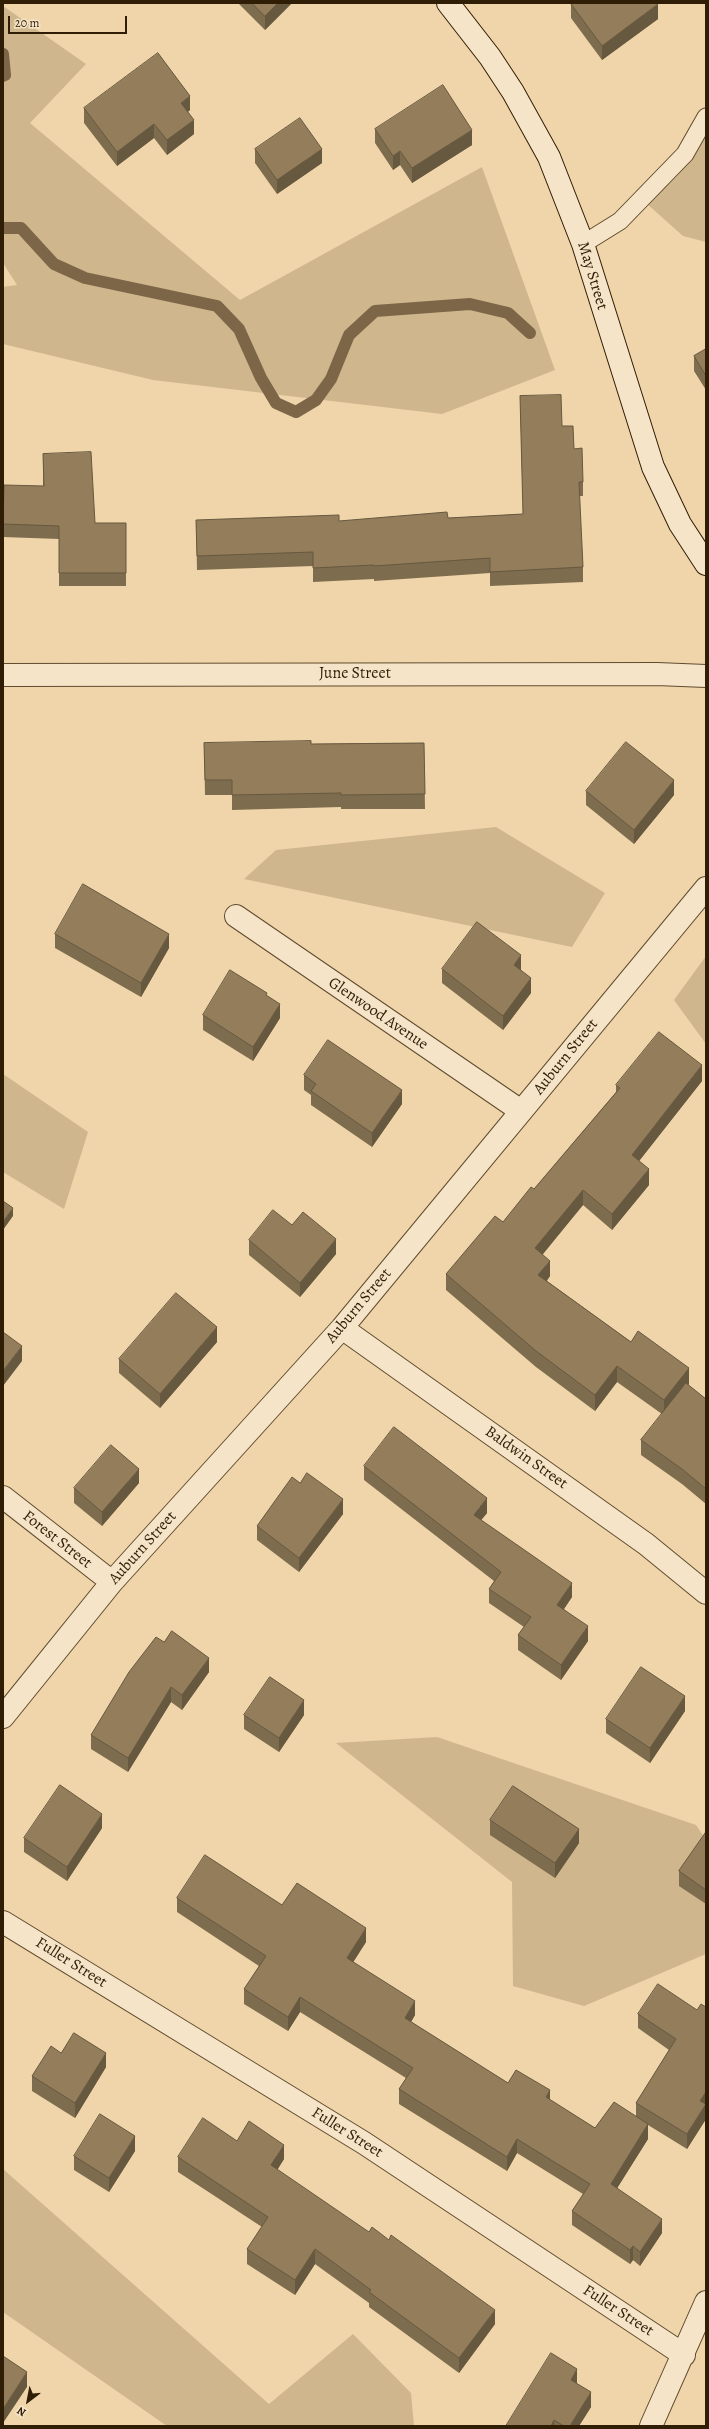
<!DOCTYPE html>
<style>
body{margin:0}
#map{position:relative;width:709px;height:2429px;overflow:hidden;background:#efd5a9;font-family:Alegreya,serif}
canvas{display:block}
.frame{position:absolute;inset:0;border:4px solid #301d06;pointer-events:none}
.north{position:absolute;left:8px;top:2381px;width:40px;height:40px;-webkit-text-stroke:3px #f5e4c7;paint-order:stroke;rotate:212deg;font-size:11px;font-weight:700;line-height:16px;text-align:center;color:#301d06}
.north::after{content:'';display:block;margin:auto;width:14px;height:18px;background:#301d06;clip-path:polygon(50% 0,100% 100%,50% 72%,0 100%)}
.scale{position:absolute;left:8px;top:16px;width:119px;height:18px;box-sizing:border-box;border:2px solid #301d06;border-top:0;padding-left:5px;font-size:12px;line-height:14px;white-space:nowrap;color:#301d06;-webkit-text-stroke:3px #f5e4c7;paint-order:stroke}
</style>
<div id="map">
<canvas width="709" height="2429"></canvas>
<div class="frame"></div>
<div class="north">N</div>
<div class="scale">20 m</div>
</div>
<script>
const context = document.querySelector('canvas').getContext('2d');
context.lineJoin = 'round';
function fillPath(path, color) { context.fillStyle = color; context.fill(path, 'evenodd'); }
function stroke(path, color, width, dash) { context.strokeStyle = color; context.lineWidth = width; context.lineCap = dash ? 'butt' : 'round'; context.setLineDash(dash || []); context.stroke(path); }
function drawText(font, color, halo, rows, align = 'center') {
  context.font = font + ' Alegreya,serif'; context.lineWidth = 3; context.setLineDash([]); context.textBaseline = 'middle'; context.strokeStyle = halo; context.fillStyle = color; for (const [text, x, y, turn = 0] of rows) {
    context.save(); context.translate(x, y); context.rotate((+turn || 0) * Math.PI / 180); context.textAlign = isNaN(turn) ? turn : align; if (halo) context.strokeText(text, 0, 0); context.fillText(text, 0, 0); context.restore();
  }
}
fillPath(new Path2D(`
 M 3,6 L 86,64 L 30,123 L 240,300 L 482,167 L 555,370 L 442,414 L 153,380 L 3,344 L 3,287 L 17,285 L 3,263 Z
 M 706,110 L 706,242 L 683,236 L 646,203 Z
 M 496,827 L 605,893 L 572,947 L 244,879 L 276,850 Z
 M 706,956 L 706,1044 L 674,1000 Z
 M 3,1074 L 88,1132 L 64,1209 L 3,1172 Z
 M 437,1737 L 696,1825 L 706,1840 L 706,1954 L 584,2006 L 513,1986 L 512,1882 L 336,1743 Z
 M 3,2169 L 269,2404 L 353,2334 L 411,2393 L 414,2426 L 167,2426 L 3,2312 Z`), '#cfb68d');
stroke(new Path2D(`
 M 3,54 L 5,75 L 3,76
 M 3,228 L 21,228 L 54,264 L 85,278 L 217,306 L 239,329 L 261,378 L 276,403 L 296,412 L 316,400 L 331,379 L 349,335 L 375,311 L 470,304 L 508,313 L 530,333`), '#7c6647', 12);
const lane = new Path2D(`
 M 583,244 L 620,221 L 685,154 L 706,117`);
const street = new Path2D(`
 M 3,675 L 657,674 L 706,676
 M 236,916 L 521,1111
 M 342,1328 L 646,1544 L 706,1593
 M 3,1497 L 112,1582
 M 3,1717 L 112,1582 L 342,1328 L 706,888
 M 3,1922 L 364,2143 L 684,2355
 M 651,2426 L 706,2302`);
const secondary = new Path2D(`
 M 448,3 L 490,57 L 513,92 L 549,157 L 583,244 L 653,467 L 680,524 L 706,564`);
stroke(lane, '#604b2f', 19);
stroke(street, '#604b2f', 24);
stroke(secondary, '#301d06', 24);
stroke(lane, '#f5e4c7', 17);
stroke(street, '#f5e4c7', 22);
stroke(secondary, '#f5e4c7', 22);
fillPath(new Path2D(`
 M 238,3 L 292,3 L 265,30 Z
 M 571,4 L 658,19 L 602,60 L 571,18 Z
 M 84,108 L 190,110 L 188,112 L 194,134 L 167,155 L 154,138 L 117,166 L 84,123 Z
 M 375,129 L 472,145 L 412,183 L 400,165 L 393,170 L 375,143 Z
 M 255,149 L 322,163 L 277,194 L 255,163 Z
 M 706,349 L 706,390 L 694,371 L 694,356 Z
 M 520,396 L 562,426 L 574,449 L 583,482 L 583,496 L 579,496 L 583,567 L 583,582 L 490,586 L 490,573 L 374,581 L 374,579 L 313,582 L 313,566 L 197,570 L 196,520 L 339,521 L 448,518 L 523,514 Z
 M 43,454 L 95,523 L 126,523 L 126,586 L 59,586 L 59,539 L 3,537 L 3,519 L 43,486 Z
 M 204,743 L 311,744 L 424,743 L 425,809 L 341,809 L 341,807 L 232,810 L 232,795 L 205,795 Z
 M 586,791 L 674,795 L 634,844 L 586,805 Z
 M 55,934 L 169,948 L 141,997 L 55,948 Z
 M 442,969 L 521,970 L 531,993 L 503,1030 L 442,983 Z
 M 267,996 L 280,1018 L 253,1061 L 203,1030 L 203,1015 Z
 M 304,1075 L 402,1104 L 372,1147 L 311,1105 L 311,1095 L 304,1090 Z
 M 702,1081 L 639,1161 L 649,1185 L 612,1230 L 583,1205 L 542,1254 L 550,1276 L 547,1281 L 689,1384 L 688,1385 L 706,1399 L 706,1504 L 682,1484 L 641,1455 L 641,1440 L 662,1414 L 617,1382 L 595,1411 L 536,1367 L 446,1290 L 446,1274 L 503,1222 L 534,1189 L 616,1092 L 616,1085 Z
 M 292,1225 L 336,1254 L 300,1297 L 249,1255 L 249,1240 Z
 M 217,1342 L 160,1408 L 119,1373 L 119,1359 Z
 M 364,1466 L 487,1513 L 481,1520 L 572,1597 L 564,1609 L 588,1641 L 561,1680 L 518,1650 L 518,1635 L 524,1627 L 489,1603 L 489,1589 L 494,1581 L 364,1480 Z
 M 139,1483 L 102,1526 L 74,1503 L 74,1488 Z
 M 343,1514 L 299,1572 L 257,1540 L 257,1526 Z
 M 164,1642 L 209,1672 L 182,1710 L 171,1702 L 128,1772 L 91,1749 L 91,1735 Z
 M 685,1711 L 650,1763 L 606,1733 L 606,1719 Z
 M 244,1715 L 304,1715 L 279,1752 L 244,1729 Z
 M 490,1820 L 579,1843 L 555,1878 L 490,1835 Z
 M 102,1828 L 67,1881 L 24,1852 L 24,1838 Z
 M 706,1832 L 706,1904 L 679,1886 L 679,1871 Z
 M 177,1898 L 282,1905 L 366,1942 L 353,1962 L 415,2015 L 411,2022 L 508,2083 L 550,2100 L 595,2128 L 636,2117 L 636,2103 L 669,2050 L 638,2028 L 638,2014 L 697,2010 L 706,2007 L 706,2119 L 687,2149 L 648,2125 L 648,2139 L 617,2188 L 662,2233 L 640,2266 L 633,2260 L 630,2264 L 572,2225 L 572,2211 L 583,2194 L 517,2153 L 507,2171 L 399,2104 L 399,2089 L 406,2078 L 300,2012 L 288,2031 L 244,2004 L 244,1989 L 259,1966 L 177,1912 Z
 M 61,2053 L 106,2067 L 75,2118 L 32,2091 L 32,2076 Z
 M 237,2141 L 284,2159 L 277,2170 L 495,2324 L 459,2373 L 369,2307 L 369,2303 L 315,2264 L 295,2295 L 247,2264 L 247,2249 L 262,2227 L 178,2172 L 178,2157 Z
 M 135,2151 L 109,2192 L 74,2170 L 74,2156 Z
 M 577,2384 L 591,2407 L 579,2426 L 506,2426 Z`), '#7e6c4e');
fillPath(new Path2D(`
 M 278,3 L 292,3 L 265,30 L 265,16 Z
 M 658,4 L 658,19 L 602,60 L 602,46 Z
 M 190,96 L 190,110 L 181,117 L 181,103 Z
 M 194,120 L 194,134 L 167,155 L 167,140 Z
 M 154,124 L 154,138 L 117,166 L 117,152 Z
 M 472,130 L 472,145 L 412,183 L 412,168 Z
 M 322,149 L 322,163 L 277,194 L 277,180 Z
 M 400,151 L 400,165 L 393,170 L 393,156 Z
 M 674,780 L 674,795 L 634,844 L 634,830 Z
 M 169,934 L 169,948 L 141,997 L 141,983 Z
 M 521,955 L 521,970 L 514,979 L 514,965 Z
 M 531,978 L 531,993 L 503,1030 L 503,1016 Z
 M 280,1004 L 280,1018 L 253,1061 L 253,1047 Z
 M 702,1065 L 702,1081 L 632,1170 L 632,1155 Z
 M 402,1090 L 402,1104 L 372,1147 L 372,1133 Z
 M 649,1169 L 649,1185 L 612,1230 L 612,1214 Z
 M 583,1190 L 583,1205 L 535,1264 L 535,1248 Z
 M 13,1208 L 13,1216 L 3,1230 L 3,1222 Z
 M 336,1239 L 336,1254 L 300,1297 L 300,1283 Z
 M 550,1261 L 550,1276 L 538,1290 L 538,1275 Z
 M 217,1327 L 217,1342 L 160,1408 L 160,1394 Z
 M 22,1346 L 22,1361 L 3,1386 L 3,1371 Z
 M 617,1366 L 617,1382 L 595,1411 L 595,1395 Z
 M 689,1368 L 689,1384 L 664,1416 L 664,1400 Z
 M 139,1469 L 139,1483 L 102,1526 L 102,1512 Z
 M 487,1498 L 487,1513 L 474,1529 L 474,1515 Z
 M 343,1499 L 343,1514 L 299,1572 L 299,1558 Z
 M 572,1583 L 572,1597 L 557,1619 L 557,1605 Z
 M 588,1626 L 588,1641 L 561,1680 L 561,1665 Z
 M 209,1658 L 209,1672 L 182,1710 L 182,1695 Z
 M 171,1687 L 171,1702 L 128,1772 L 128,1758 Z
 M 685,1696 L 685,1711 L 650,1763 L 650,1748 Z
 M 304,1700 L 304,1715 L 279,1752 L 279,1738 Z
 M 102,1814 L 102,1828 L 67,1881 L 67,1867 Z
 M 579,1829 L 579,1843 L 555,1878 L 555,1863 Z
 M 366,1928 L 366,1942 L 347,1972 L 347,1958 Z
 M 300,1997 L 300,2012 L 288,2031 L 288,2017 Z
 M 415,2001 L 415,2015 L 405,2032 L 405,2018 Z
 M 106,2053 L 106,2067 L 75,2118 L 75,2103 Z
 M 550,2090 L 550,2104 L 546,2097 Z
 M 706,2092 L 706,2119 L 687,2149 L 687,2134 L 700,2101 Z
 M 648,2124 L 648,2139 L 611,2198 L 611,2184 Z
 M 135,2136 L 135,2151 L 109,2192 L 109,2178 Z
 M 517,2139 L 517,2153 L 507,2171 L 507,2157 Z
 M 284,2145 L 284,2159 L 271,2180 L 271,2165 Z
 M 662,2219 L 662,2233 L 640,2266 L 640,2252 Z
 M 633,2246 L 633,2260 L 630,2264 L 630,2250 Z
 M 315,2249 L 315,2264 L 295,2295 L 295,2280 Z
 M 495,2310 L 495,2324 L 459,2373 L 459,2358 Z
 M 577,2369 L 577,2384 L 571,2380 Z
 M 27,2372 L 27,2387 L 3,2423 L 3,2409 Z
 M 591,2392 L 591,2407 L 579,2426 L 570,2426 Z
 M 554,2420 L 554,2426 L 551,2426 Z`), '#675840');
const building = new Path2D(`
 M 252,3 L 278,3 L 265,16 Z
 M 572,3 L 657,3 L 658,4 L 602,46 L 571,4 Z
 M 158,53 L 190,96 L 181,103 L 194,120 L 167,140 L 154,124 L 117,152 L 84,108 Z
 M 443,85 L 472,130 L 412,168 L 400,151 L 393,156 L 375,129 Z
 M 300,118 L 322,149 L 277,180 L 255,149 Z
 M 706,349 L 706,376 L 694,356 Z
 M 561,395 L 562,426 L 573,426 L 574,449 L 582,448 L 583,482 L 579,482 L 583,567 L 490,572 L 490,558 L 374,566 L 374,565 L 313,568 L 313,552 L 197,556 L 196,520 L 339,515 L 339,521 L 447,512 L 448,518 L 523,514 L 520,396 Z
 M 91,452 L 95,523 L 126,523 L 126,573 L 59,573 L 59,526 L 3,524 L 4,485 L 44,486 L 43,454 Z
 M 311,741 L 311,744 L 424,743 L 425,794 L 341,795 L 341,793 L 232,795 L 232,780 L 205,780 L 204,743 Z
 M 626,742 L 674,780 L 634,830 L 586,791 Z
 M 83,884 L 169,934 L 141,983 L 55,934 Z
 M 477,922 L 521,955 L 514,965 L 531,978 L 503,1016 L 442,969 Z
 M 230,970 L 267,993 L 266,995 L 280,1004 L 253,1047 L 203,1015 Z
 M 659,1032 L 702,1065 L 632,1155 L 649,1169 L 612,1214 L 583,1190 L 535,1248 L 550,1261 L 538,1275 L 631,1342 L 638,1331 L 689,1368 L 664,1400 L 617,1366 L 595,1395 L 536,1351 L 446,1274 L 495,1216 L 503,1222 L 531,1187 L 534,1189 L 620,1088 L 616,1085 Z
 M 328,1040 L 402,1090 L 372,1133 L 311,1091 L 316,1084 L 304,1075 Z
 M 3,1201 L 13,1208 L 3,1222 Z
 M 273,1210 L 292,1225 L 303,1212 L 336,1239 L 300,1283 L 249,1240 Z
 M 176,1293 L 217,1327 L 160,1394 L 119,1359 Z
 M 3,1332 L 22,1346 L 3,1371 Z
 M 686,1383 L 706,1399 L 706,1489 L 682,1469 L 641,1440 Z
 M 394,1427 L 487,1498 L 474,1515 L 572,1583 L 557,1605 L 588,1626 L 561,1665 L 518,1635 L 531,1617 L 489,1589 L 501,1572 L 364,1466 Z
 M 111,1445 L 139,1469 L 102,1512 L 74,1488 Z
 M 307,1473 L 343,1499 L 299,1558 L 257,1526 L 292,1477 L 300,1483 Z
 M 172,1631 L 209,1658 L 182,1695 L 171,1687 L 128,1758 L 91,1735 L 129,1672 L 156,1637 L 164,1642 Z
 M 641,1667 L 685,1696 L 650,1748 L 606,1719 Z
 M 270,1677 L 304,1700 L 279,1738 L 244,1715 Z
 M 60,1785 L 102,1814 L 67,1867 L 24,1838 Z
 M 513,1786 L 579,1829 L 555,1863 L 490,1820 Z
 M 706,1832 L 706,1890 L 679,1871 Z
 M 205,1855 L 282,1905 L 297,1883 L 366,1928 L 347,1958 L 415,2001 L 405,2018 L 508,2083 L 516,2070 L 550,2090 L 546,2097 L 595,2128 L 614,2102 L 648,2124 L 611,2184 L 662,2219 L 640,2252 L 633,2246 L 630,2250 L 572,2211 L 590,2184 L 517,2139 L 507,2157 L 399,2089 L 413,2068 L 300,1997 L 288,2017 L 244,1989 L 266,1956 L 177,1898 Z
 M 658,1984 L 697,2010 L 701,2004 L 706,2007 L 706,2092 L 700,2101 L 706,2104 L 687,2134 L 636,2103 L 676,2039 L 638,2014 Z
 M 74,2033 L 106,2053 L 75,2103 L 32,2076 L 51,2046 L 61,2053 Z
 M 100,2114 L 135,2136 L 109,2178 L 74,2156 Z
 M 203,2118 L 237,2141 L 249,2121 L 284,2145 L 271,2165 L 369,2232 L 372,2227 L 389,2240 L 391,2235 L 495,2310 L 459,2358 L 369,2292 L 371,2290 L 315,2249 L 295,2280 L 247,2249 L 268,2217 L 178,2157 Z
 M 551,2353 L 577,2369 L 571,2380 L 591,2392 L 570,2426 L 564,2426 L 554,2420 L 551,2426 L 506,2426 Z
 M 3,2356 L 27,2372 L 3,2409 Z`);
fillPath(building, '#937d5b');
stroke(building, '#675840', 1);
drawText('16px', '#301d06', '#f5e4c7', [
 ["May Street",592,276,73],
 ["June Street",355,674],
 ["Glenwood Avenue",378,1014,34],
 ["Auburn Street",566,1057,-51],
 ["Auburn Street",359,1306,-50],
 ["Baldwin Street",526,1458,35],
 ["Forest Street",57,1540,38],
 ["Auburn Street",143,1548,-48],
 ["Fuller Street",71,1963,32],
 ["Fuller Street",347,2133,32],
 ["Fuller Street",618,2311,33]
]);
</script>
